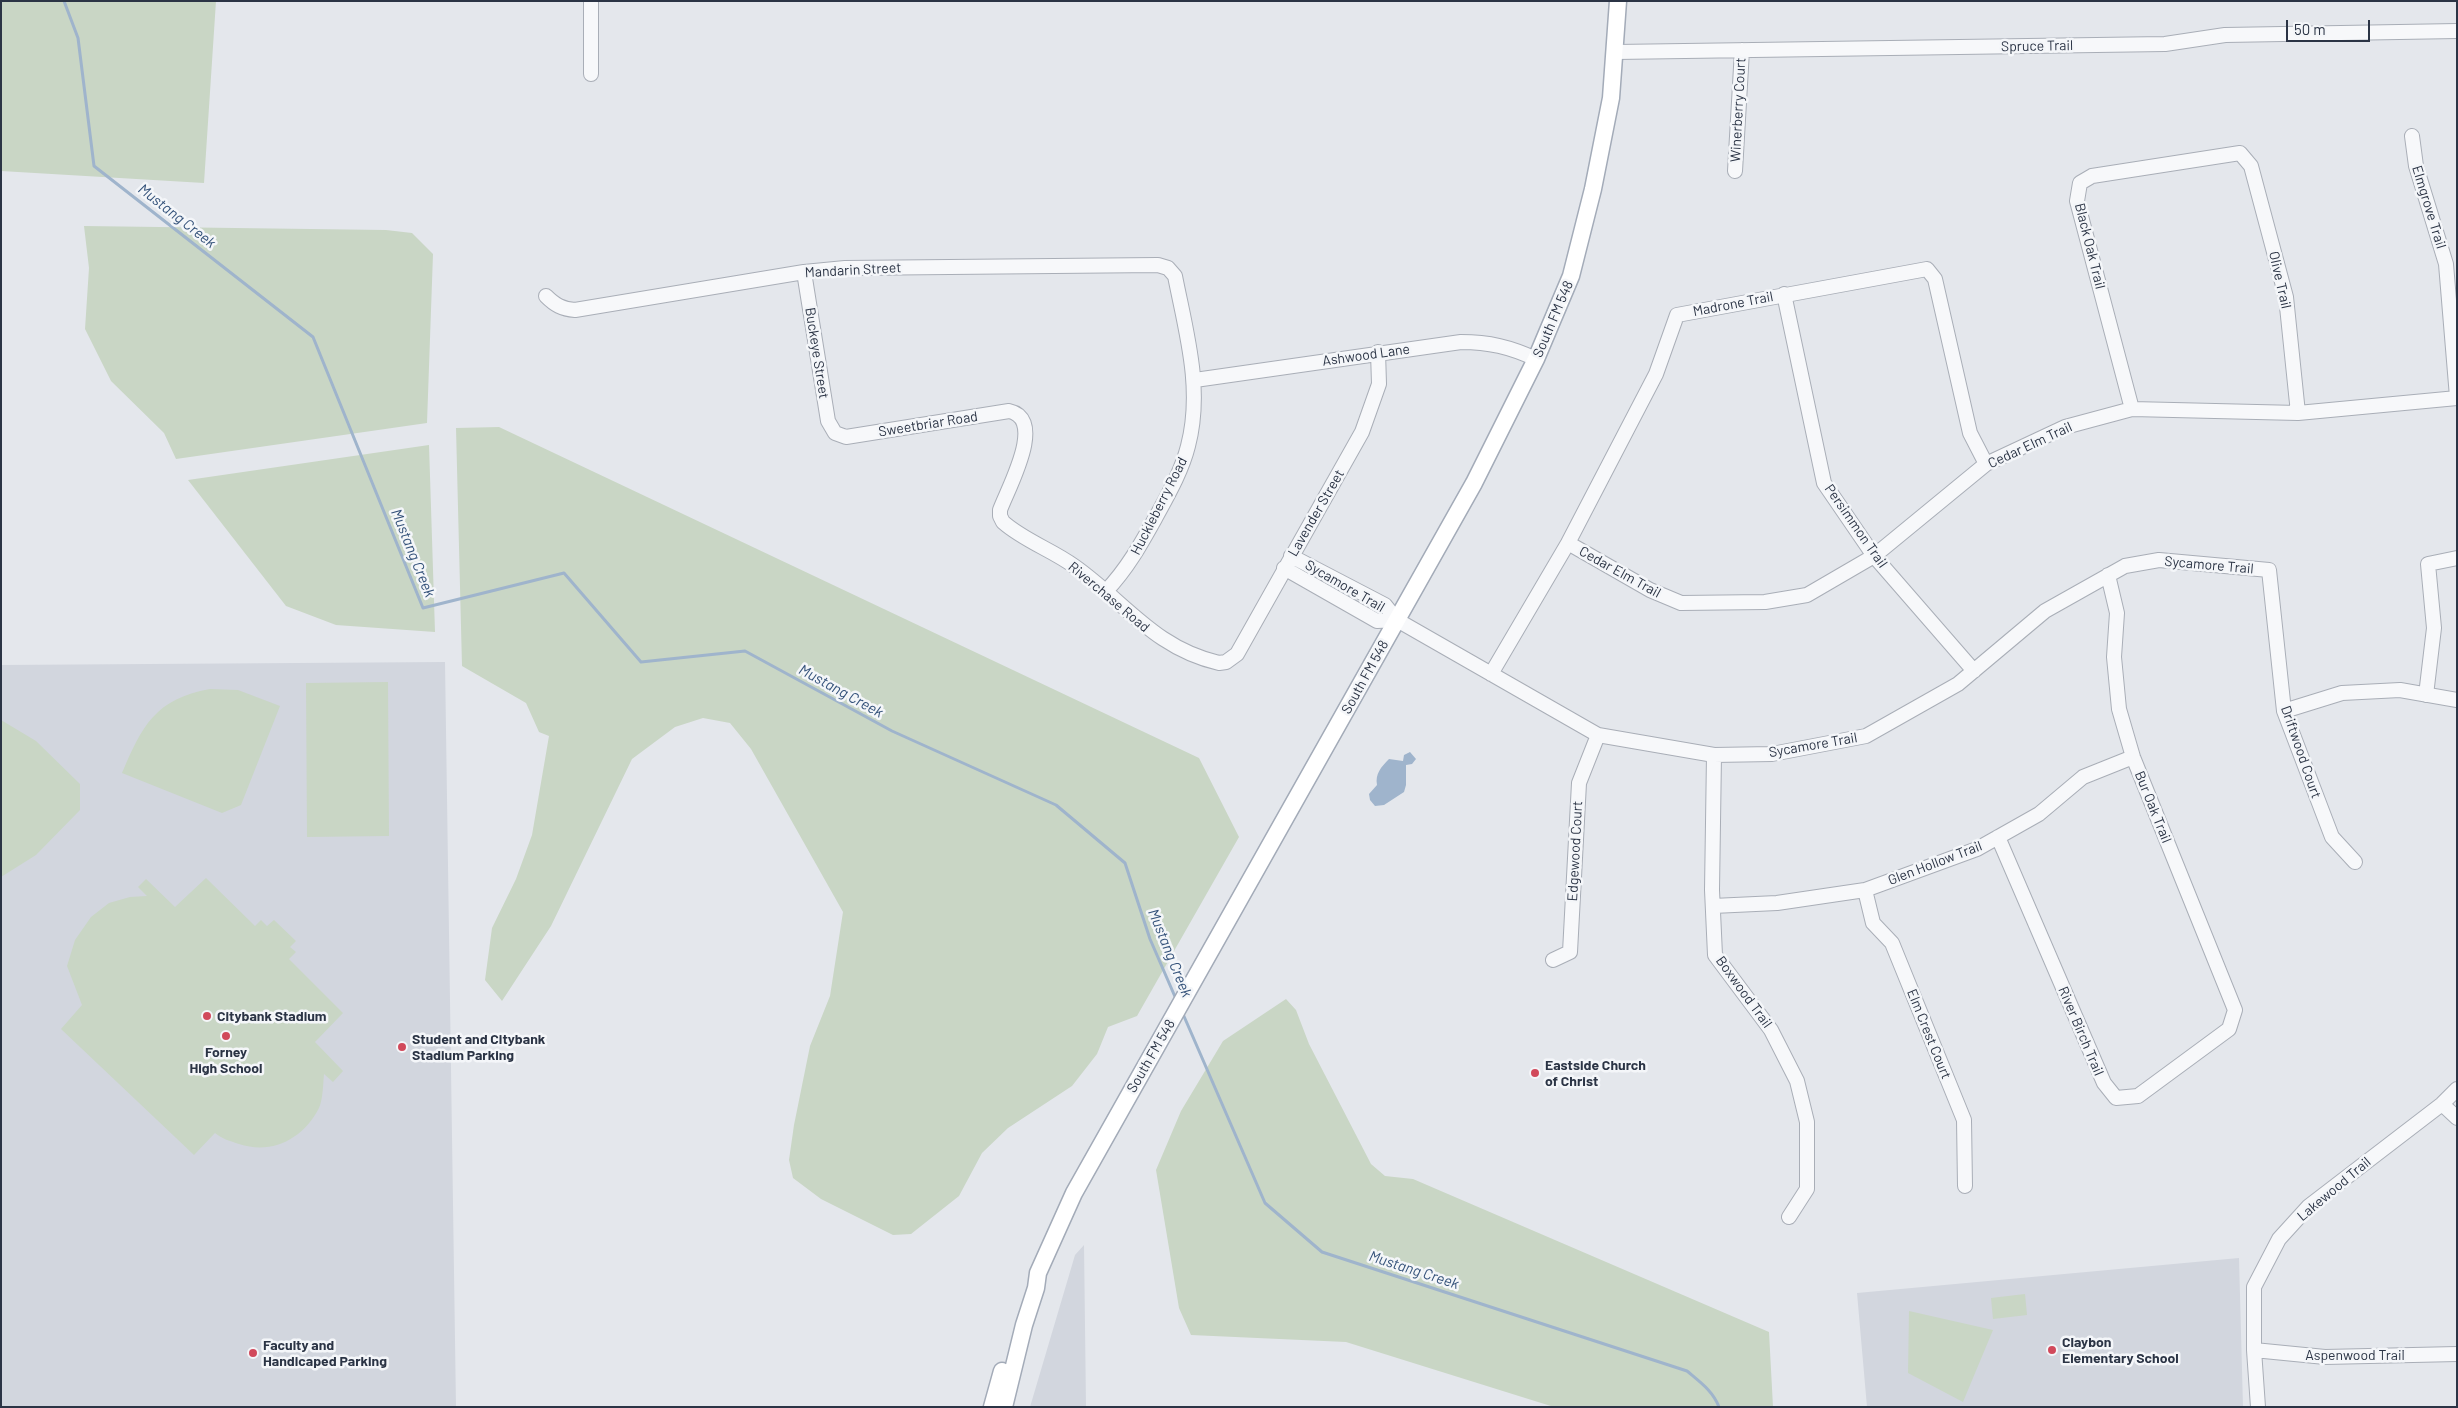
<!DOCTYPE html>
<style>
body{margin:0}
#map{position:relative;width:2458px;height:1408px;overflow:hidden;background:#e4e7ec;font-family:Barlow,sans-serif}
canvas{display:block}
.frame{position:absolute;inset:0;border:2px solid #2b3445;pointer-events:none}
.scale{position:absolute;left:2286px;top:20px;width:84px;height:22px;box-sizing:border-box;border:2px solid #2b3445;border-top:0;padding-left:6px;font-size:15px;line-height:18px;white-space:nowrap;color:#2b3445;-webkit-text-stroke:4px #f4f6f9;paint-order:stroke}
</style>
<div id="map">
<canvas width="2458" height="1408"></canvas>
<div class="frame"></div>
<div class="scale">50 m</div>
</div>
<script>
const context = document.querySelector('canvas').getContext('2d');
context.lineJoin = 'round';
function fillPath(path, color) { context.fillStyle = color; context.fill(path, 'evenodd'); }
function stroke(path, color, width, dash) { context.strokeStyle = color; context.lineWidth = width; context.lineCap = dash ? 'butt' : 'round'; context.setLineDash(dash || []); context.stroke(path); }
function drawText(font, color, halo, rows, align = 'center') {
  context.font = font + ' Barlow,sans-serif'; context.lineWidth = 5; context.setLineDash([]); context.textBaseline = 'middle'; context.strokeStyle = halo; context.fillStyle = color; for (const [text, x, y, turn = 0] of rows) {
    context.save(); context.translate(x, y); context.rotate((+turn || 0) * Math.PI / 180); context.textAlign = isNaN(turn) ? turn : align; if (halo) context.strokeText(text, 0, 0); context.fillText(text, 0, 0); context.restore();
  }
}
fillPath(new Path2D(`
 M 445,662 L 456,1407 L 1,1407 L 1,665 Z
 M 1084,1245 L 1086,1407 L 1030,1407 L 1075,1255 Z
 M 2239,1258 L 2243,1407 L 1867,1407 L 1857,1293 Z`), '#d2d6de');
fillPath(new Path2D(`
 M 1,1 L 216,1 L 204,183 L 1,171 Z
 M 84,226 L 386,230 L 412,233 L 433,254 L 427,423 L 176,459 L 164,433 L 111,381 L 85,329 L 89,268 Z
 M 499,427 L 1199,758 L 1239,837 L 1137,1016 L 1108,1027 L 1097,1054 L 1072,1086 L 1008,1128 L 982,1153 L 959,1196 L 911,1234 L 893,1235 L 821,1199 L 793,1178 L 789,1160 L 794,1125 L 810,1046 L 830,996 L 843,912 L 751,749 L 730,723 L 703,718 L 675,727 L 632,759 L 551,926 L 502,1001 L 485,980 L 492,928 L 516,879 L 532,835 L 549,736 L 539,732 L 526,703 L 462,666 L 456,428 Z
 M 429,445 L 435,632 L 336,625 L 286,606 L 188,480 Z
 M 388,682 L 389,836 L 307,837 L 306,683 Z
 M 210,689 L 238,690 L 280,706 L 241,805 L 222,813 L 122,773 C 142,726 155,699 210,689 Z
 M 1,720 L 36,741 L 80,784 L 80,810 L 36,855 L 1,877 Z
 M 206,878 L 255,926 L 261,920 L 267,926 L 274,920 L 296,941 L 290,947 L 296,952 L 289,959 L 343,1013 L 315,1042 L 343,1071 L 333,1082 L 324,1074 C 323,1085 323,1099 319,1108 C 303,1139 272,1155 239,1144 C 230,1141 222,1139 215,1133 L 194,1155 L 61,1029 L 82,1005 L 67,966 L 75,940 L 91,917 L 109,903 L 130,897 L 147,896 L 138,887 L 146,879 L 175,907 Z
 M 1286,999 L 1296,1010 L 1309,1044 L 1371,1164 L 1385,1176 L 1413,1179 L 1769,1332 L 1773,1407 L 1554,1407 L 1346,1342 L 1191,1335 L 1179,1308 L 1156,1170 L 1181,1111 L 1223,1041 Z
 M 2025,1294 L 2027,1315 L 1993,1319 L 1991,1298 Z
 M 1909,1311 L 1993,1330 L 1963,1402 L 1908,1373 Z`), '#c9d6c5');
fillPath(new Path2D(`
 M 1410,752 L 1416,759 L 1412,764 L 1406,765 L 1406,785 L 1404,792 L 1384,805 L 1375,806 L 1370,800 L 1369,794 L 1377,785 C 1375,774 1381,767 1389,759 L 1403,761 L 1404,755 Z`), '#9fb4cc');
stroke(new Path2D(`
 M 64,1 L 78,38 L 94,166 L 313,337 L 423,608 L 564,573 L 641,662 L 745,651 L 892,731 L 1056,805 L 1125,863 L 1150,939 L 1176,999
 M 1183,1014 L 1265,1203 L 1322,1252 L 1687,1371 C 1700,1382 1713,1391 1719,1407`), '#9fb4cc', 3);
const minor = new Path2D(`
 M 591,1 L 591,74
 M 1616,52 L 2165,44 L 2225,35 L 2457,31
 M 2412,136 L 2416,166 L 2446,264 L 2457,397
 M 1735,171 L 1742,50
 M 804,272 L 828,421 L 835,433 L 846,437 L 1009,411 C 1047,419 1008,488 1000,510 L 1000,516 L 1003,522 C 1023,540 1052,550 1074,566 C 1125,602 1154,648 1219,663 L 1226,662 L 1237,654 L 1362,432 L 1379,384 L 1378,352
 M 1784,294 L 1824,483 L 1874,556 L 1974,671
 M 546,296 C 555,305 562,309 575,310 L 804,272 L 845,268 L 1158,265 L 1168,268 L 1175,276 C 1186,332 1203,389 1188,446 C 1182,470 1169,493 1157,515 C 1142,542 1128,568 1106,591
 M 1195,380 L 1461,342 C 1489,342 1510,347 1536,359
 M 2132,409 L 2077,201 L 2080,183 L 2092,176 L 2240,153 L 2251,166 L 2286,297 L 2298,413
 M 1568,543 L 1650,590 L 1681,603 L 1765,602 L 1807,595 L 1874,556 L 1986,464 L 2065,427 L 2132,409 L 2298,413 L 2457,398
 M 1291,556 L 1385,605 L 1397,620 L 1598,735 L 1714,755 L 1772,754 L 1866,736 L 1958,684 L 2045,611 L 2125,566 L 2159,560 L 2269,570 L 2284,711 L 2332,837 L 2355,862
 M 1284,568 L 1377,621 L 1397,620
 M 1491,674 L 1568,543 L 1656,374 L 1677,315 L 1927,269 L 1935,279 L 1970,433 L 1986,464
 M 2426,695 L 2434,628 L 2428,564 L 2457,558
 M 2284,711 L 2342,693 L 2400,690 L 2457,700
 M 1714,755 L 1712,890 L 1715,955 L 1771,1030 L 1797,1081 L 1807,1122 L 1807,1189 L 1789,1217
 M 1998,837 L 2104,1083 L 2116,1098 L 2138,1096 L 2229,1029 L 2235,1010 L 2133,757 L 2119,709 L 2114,657 L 2117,613 L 2108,575
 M 1865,890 L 1873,923 L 1892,943 L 1964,1120 L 1965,1186
 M 1713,906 L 1777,903 L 1865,890 L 1977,849 L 2039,814 L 2083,777 L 2133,757
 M 1553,960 L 1570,952 L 1579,783 L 1598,735
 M 2442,1104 L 2457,1118
 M 2254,1350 L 2325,1357 L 2457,1354
 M 2258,1407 L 2254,1350 L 2254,1287 L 2279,1239 L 2309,1206 L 2442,1104 L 2457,1089`);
const major = new Path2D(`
 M 992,1407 L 1002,1371
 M 1004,1407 L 1024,1325 L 1036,1288 L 1038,1273 L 1074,1193 L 1474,483 L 1536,359 L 1571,276 L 1593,189 L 1611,98 L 1618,1`);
stroke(minor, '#a9aeb7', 16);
stroke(major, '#a3abb8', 19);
stroke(minor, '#f7f8fa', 14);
stroke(major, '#fff', 16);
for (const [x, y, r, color] of [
 [207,1016,5,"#d1495b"],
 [226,1036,5,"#d1495b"],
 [402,1047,5,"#d1495b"],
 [1535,1073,5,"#d1495b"],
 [2052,1350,5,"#d1495b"],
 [253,1353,5,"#d1495b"]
]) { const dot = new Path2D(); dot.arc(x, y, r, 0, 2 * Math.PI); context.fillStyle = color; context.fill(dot); stroke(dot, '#f4f6f9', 2); }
drawText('14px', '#2b3445', '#f4f6f9', [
 ["Spruce Trail",2037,46,-1],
 ["Winerberry Court",1738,110,-87],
 ["Elmgrove Trail",2429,207,73],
 ["Black Oak Trail",2090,246,76],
 ["Mandarin Street",853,270,-3],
 ["Olive Trail",2280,280,77],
 ["Madrone Trail",1733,304,-11],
 ["South FM 548",1553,319,-67],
 ["Buckeye Street",817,353,81],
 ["Ashwood Lane",1366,355,-8],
 ["Sweetbriar Road",928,424,-9],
 ["Cedar Elm Trail",2030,445,-25],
 ["Huckleberry Road",1159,506,-63],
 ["Lavender Street",1316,513,-60],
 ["Persimmon Trail",1856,526,55],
 ["Sycamore Trail",2209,565,5],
 ["Cedar Elm Trail",1620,572,29],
 ["Sycamore Trail",1345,586,30],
 ["Riverchase Road",1109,597,40],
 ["South FM 548",1365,677,-61],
 ["Sycamore Trail",1813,745,-10],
 ["Driftwood Court",2301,752,71],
 ["Bur Oak Trail",2153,807,68],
 ["Edgewood Court",1575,851,-87],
 ["Glen Hollow Trail",1935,863,-21],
 ["Boxwood Trail",1744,992,54],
 ["River Birch Trail",2081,1031,67],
 ["Elm Crest Court",1929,1034,68],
 ["South FM 548",1151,1056,-60],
 ["Lakewood Trail",2334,1189,-40],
 ["Aspenwood Trail",2355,1355]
]);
drawText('bold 14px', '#2b3445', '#f4f6f9', [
 ["Citybank Stadium",217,1016],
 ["Student and Citybank",412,1039],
 ["Stadium Parking",412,1055],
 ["Forney",226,1052,"center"],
 ["High School",226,1068,"center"],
 ["Eastside Church",1545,1065],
 ["of Christ",1545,1081],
 ["Claybon",2062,1342],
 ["Elementary School",2062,1358],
 ["Faculty and",263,1345],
 ["Handicaped Parking",263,1361]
], 'left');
drawText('italic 15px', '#34527a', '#f4f6f9', [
 ["Mustang Creek",177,216,38],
 ["Mustang Creek",413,553,68],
 ["Mustang Creek",841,691,29],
 ["Mustang Creek",1170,953,68],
 ["Mustang Creek",1414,1270,18]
]);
</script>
